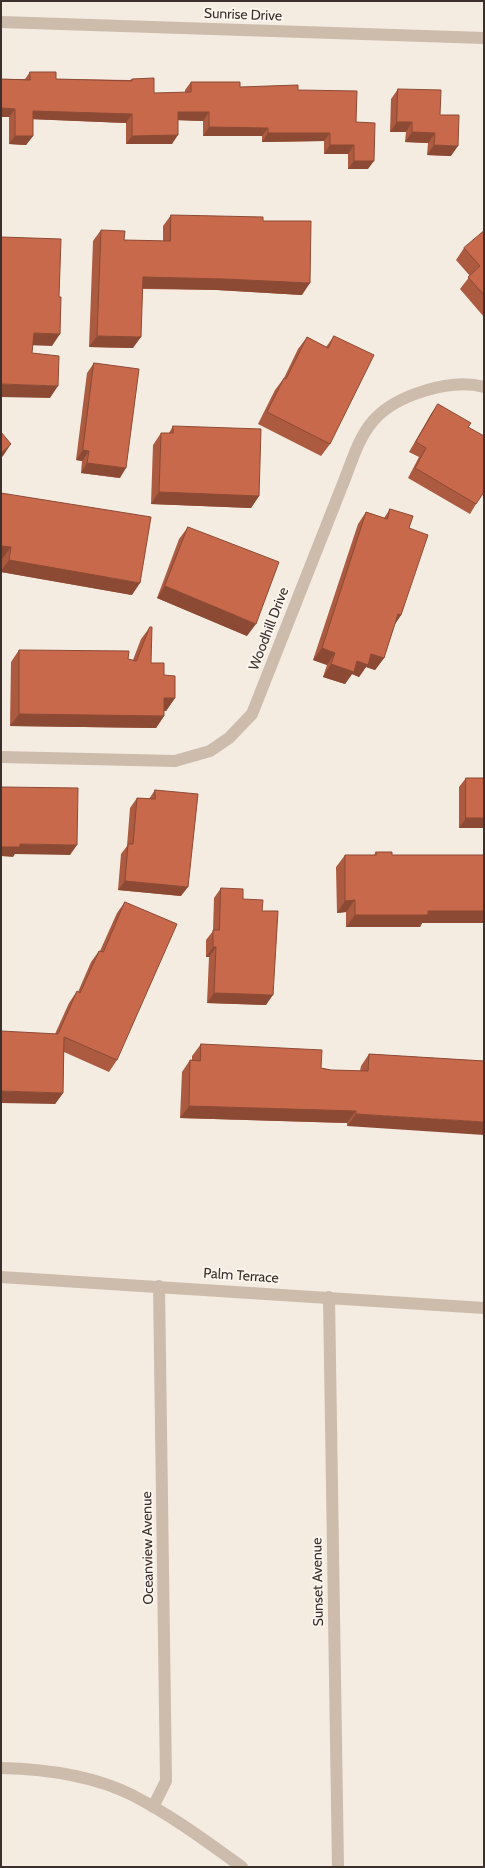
<!DOCTYPE html>
<style>
body{margin:0}
#map{position:relative;width:485px;height:1868px;overflow:hidden;background:#f4ebe1;font-family:Cabin,sans-serif}
canvas{display:block}
.frame{position:absolute;inset:0;border:2px solid #3b302b;pointer-events:none}
</style>
<div id="map">
<canvas width="485" height="1868"></canvas>
<div class="frame"></div>
</div>
<script>
const context = document.querySelector('canvas').getContext('2d');
context.lineJoin = 'round';
function stroke(path, color, width, dash) { context.strokeStyle = color; context.lineWidth = width; context.lineCap = dash ? 'butt' : 'round'; context.setLineDash(dash || []); context.stroke(path); }
function fillPath(path, color) { context.fillStyle = color; context.fill(path, 'evenodd'); }
function drawText(font, color, halo, rows, align = 'center') {
  context.font = font + ' Cabin,sans-serif'; context.lineWidth = 4; context.setLineDash([]); context.textBaseline = 'middle'; context.strokeStyle = halo; context.fillStyle = color; for (const [text, x, y, turn = 0] of rows) {
    context.save(); context.translate(x, y); context.rotate((+turn || 0) * Math.PI / 180); context.textAlign = isNaN(turn) ? turn : align; if (halo) context.strokeText(text, 0, 0); context.fillText(text, 0, 0); context.restore();
  }
}
stroke(new Path2D(`
 M 1,22 L 484,38
 M 1,757 L 175,761 L 210,751 L 229,738 L 252,714 L 346,476 C 353,457 360,436 373,421 C 395,395 451,378 484,387
 M 1,1277 L 484,1308
 M 329,1297 L 338,1867
 M 1,1768 C 45,1769 92,1775 132,1795 C 171,1815 206,1841 242,1867
 M 153,1807 L 166,1781 L 159,1286`), '#cdbbac', 12);
fillPath(new Path2D(`
 M 30,72 L 56,79 L 130,80 L 132,79 L 154,93 L 185,93 L 185,90 L 191,82 L 240,87 L 298,90 L 356,122 L 368,169 L 348,169 L 348,154 L 324,154 L 324,141 L 262,142 L 262,136 L 203,136 L 203,121 L 178,120 L 172,144 L 126,144 L 126,123 L 33,119 L 33,136 L 26,145 L 9,144 L 9,117 L 1,117 L 1,79 L 25,79 Z
 M 398,89 L 440,115 L 451,156 L 427,155 L 428,143 L 405,142 L 406,132 L 390,132 L 391,99 Z
 M 171,215 L 263,221 L 302,295 L 217,290 L 143,289 L 133,348 L 89,347 L 93,241 L 101,230 L 124,240 L 163,241 L 163,226 Z
 M 484,231 L 484,317 L 460,289 L 470,276 L 456,260 L 464,248 Z
 M 334,336 L 330,444 L 321,456 L 258,424 L 275,390 L 284,378 L 298,349 L 307,337 L 326,347 Z
 M 94,363 L 120,478 L 81,473 L 82,461 L 76,460 L 87,373 Z
 M 438,404 L 468,427 L 476,504 L 470,514 L 408,478 L 419,457 L 409,452 L 431,414 Z
 M 173,426 L 259,496 L 251,508 L 151,504 L 153,445 L 161,433 L 169,433 Z
 M 1,493 L 132,595 L 1,572 L 2,559 L 1,559 Z
 M 390,509 L 409,528 L 401,615 L 395,624 L 384,658 L 375,670 L 366,667 L 359,677 L 352,674 L 345,684 L 323,677 L 327,665 L 313,660 L 358,524 L 366,512 L 384,518 Z
 M 188,527 L 247,636 L 157,598 L 179,539 Z
 M 150,627 L 151,663 L 164,675 L 175,698 L 166,711 L 164,711 L 164,716 L 156,728 L 10,726 L 11,662 L 19,650 L 128,659 L 133,660 L 141,639 Z
 M 466,778 L 484,828 L 459,828 L 459,787 Z
 M 155,790 L 181,896 L 118,890 L 121,854 L 127,846 L 130,808 L 137,798 L 149,799 Z
 M 376,852 L 392,855 L 484,855 L 484,923 L 422,923 L 420,927 L 346,927 L 346,912 L 337,913 L 336,867 L 345,855 L 374,855 Z
 M 221,888 L 243,899 L 262,911 L 266,1005 L 207,1003 L 209,957 L 206,957 L 206,940 L 213,931 L 214,898 Z
 M 125,902 L 117,1060 L 109,1072 L 64,1052 L 63,1093 L 55,1104 L 55,1034 L 69,1003 L 77,991 L 78,992 L 91,962 L 99,951 L 100,951 L 117,913 Z
 M 201,1044 L 331,1070 L 360,1071 L 361,1066 L 369,1054 L 484,1061 L 347,1126 L 347,1123 L 180,1118 L 182,1072 L 190,1060 L 192,1060 L 192,1056 Z`), '#ac5a40');
fillPath(new Path2D(`
 M 1,108 L 15,109 L 9,117 L 1,117 Z
 M 33,111 L 132,114 L 126,123 L 27,119 Z
 M 178,112 L 209,112 L 203,121 L 172,120 Z
 M 397,122 L 412,122 L 406,132 L 390,132 Z
 M 209,127 L 268,128 L 262,136 L 203,136 Z
 M 412,132 L 435,133 L 428,143 L 405,142 Z
 M 268,133 L 330,133 L 324,141 L 262,142 Z
 M 178,135 L 172,144 L 126,144 L 132,136 Z
 M 15,136 L 33,136 L 26,145 L 9,144 Z
 M 330,145 L 354,145 L 348,154 L 324,154 Z
 M 434,145 L 458,146 L 451,156 L 427,155 Z
 M 354,161 L 374,161 L 368,169 L 348,169 Z
 M 143,277 L 225,279 L 310,283 L 302,295 L 217,290 L 136,288 Z
 M 34,333 L 60,334 L 52,346 L 26,345 Z
 M 97,336 L 141,337 L 133,348 L 89,347 Z
 M 1,384 L 58,386 L 50,398 L 1,397 Z
 M 11,444 L 3,456 L 1,458 L 1,453 Z
 M 83,450 L 89,451 L 82,461 L 76,460 Z
 M 87,463 L 126,468 L 120,478 L 81,473 Z
 M 159,492 L 259,496 L 251,508 L 151,504 Z
 M 1,546 L 11,547 L 2,559 L 1,559 Z
 M 9,560 L 140,583 L 132,595 L 1,572 L 1,571 Z
 M 165,586 L 256,624 L 247,636 L 157,598 Z
 M 398,614 L 401,615 L 393,627 Z
 M 322,648 L 335,653 L 327,665 L 313,660 Z
 M 371,654 L 384,658 L 375,670 L 366,667 L 359,677 L 352,674 L 345,684 L 323,677 L 331,664 Z
 M 164,698 L 175,698 L 166,711 L 156,711 Z
 M 19,714 L 164,716 L 156,728 L 10,726 Z
 M 466,818 L 484,818 L 484,828 L 459,828 Z
 M 20,844 L 77,845 L 70,855 L 15,854 L 13,857 L 1,856 L 1,847 Z
 M 125,881 L 188,887 L 181,896 L 118,890 Z
 M 355,900 L 346,912 L 337,913 L 345,901 Z
 M 428,911 L 484,911 L 484,923 L 422,923 L 420,927 L 346,927 L 355,915 Z
 M 213,947 L 216,947 L 209,957 L 206,957 Z
 M 214,993 L 273,995 L 266,1005 L 207,1003 Z
 M 1,1091 L 63,1093 L 55,1104 L 1,1103 Z
 M 189,1106 L 356,1111 L 347,1123 L 180,1118 Z
 M 356,1114 L 484,1122 L 484,1135 L 347,1126 Z`), '#8c4a34');
const building = new Path2D(`
 M 30,72 L 56,72 L 56,79 L 132,81 L 132,79 L 154,78 L 154,93 L 191,92 L 191,82 L 240,82 L 240,87 L 298,85 L 298,90 L 357,91 L 356,122 L 375,123 L 374,161 L 354,161 L 354,145 L 330,145 L 330,133 L 268,133 L 268,128 L 209,127 L 209,112 L 178,112 L 178,135 L 132,136 L 132,114 L 33,111 L 33,136 L 15,136 L 15,109 L 1,108 L 1,79 L 30,80 Z
 M 398,89 L 441,90 L 440,115 L 459,115 L 458,146 L 434,145 L 435,133 L 412,132 L 412,122 L 397,122 Z
 M 171,215 L 263,217 L 263,221 L 311,221 L 310,283 L 225,279 L 143,277 L 141,337 L 97,336 L 101,230 L 125,231 L 124,240 L 170,241 Z
 M 484,231 L 484,295 L 468,277 L 480,266 L 464,248 Z
 M 1,237 L 61,239 L 59,297 L 61,297 L 60,334 L 34,333 L 32,353 L 59,356 L 58,386 L 1,384 Z
 M 334,336 L 374,355 L 330,444 L 267,412 L 284,378 L 286,379 L 307,337 L 328,348 Z
 M 94,363 L 139,369 L 126,468 L 87,463 L 89,451 L 83,450 Z
 M 438,404 L 471,423 L 468,427 L 484,436 L 484,492 L 476,504 L 415,468 L 426,448 L 416,442 Z
 M 173,426 L 261,429 L 259,496 L 159,492 L 161,433 L 173,433 Z
 M 1,432 L 11,444 L 1,453 Z
 M 1,493 L 151,517 L 140,583 L 9,560 L 11,547 L 1,546 Z
 M 390,509 L 413,516 L 409,528 L 428,535 L 401,615 L 398,614 L 384,658 L 371,654 L 368,665 L 357,661 L 354,672 L 331,664 L 335,653 L 322,648 L 366,512 L 387,519 Z
 M 188,527 L 279,562 L 256,624 L 165,586 Z
 M 150,627 L 152,627 L 151,663 L 164,663 L 164,675 L 175,676 L 175,698 L 164,698 L 164,716 L 19,714 L 19,650 L 129,651 L 128,659 L 136,661 Z
 M 466,778 L 484,778 L 484,818 L 466,818 Z
 M 1,787 L 78,788 L 77,845 L 20,844 L 20,847 L 1,847 Z
 M 155,790 L 198,794 L 188,887 L 125,881 L 128,844 L 133,844 L 137,798 L 155,799 Z
 M 376,852 L 392,852 L 392,855 L 484,855 L 484,911 L 428,911 L 428,915 L 355,915 L 355,900 L 345,901 L 345,855 L 376,855 Z
 M 221,888 L 243,889 L 243,899 L 263,900 L 262,911 L 278,911 L 273,995 L 214,993 L 216,947 L 213,947 L 213,930 L 219,930 Z
 M 125,902 L 177,924 L 117,1060 L 64,1037 L 63,1093 L 1,1091 L 1,1031 L 58,1034 L 77,991 L 80,993 L 99,951 L 103,952 Z
 M 201,1044 L 322,1050 L 321,1068 L 331,1070 L 368,1071 L 369,1054 L 484,1061 L 484,1122 L 356,1114 L 356,1111 L 189,1106 L 190,1060 L 200,1061 Z`);
fillPath(building, '#c8694b');
stroke(building, '#8c4a34', 1);
drawText('14px', '#3b302b', '#fbf5ee', [
 ["Sunrise Drive",243,15,2],
 ["Woodhill Drive",269,629,-69],
 ["Palm Terrace",241,1276,4],
 ["Oceanview Avenue",148,1548,-91],
 ["Sunset Avenue",318,1582,-91]
]);
</script>
